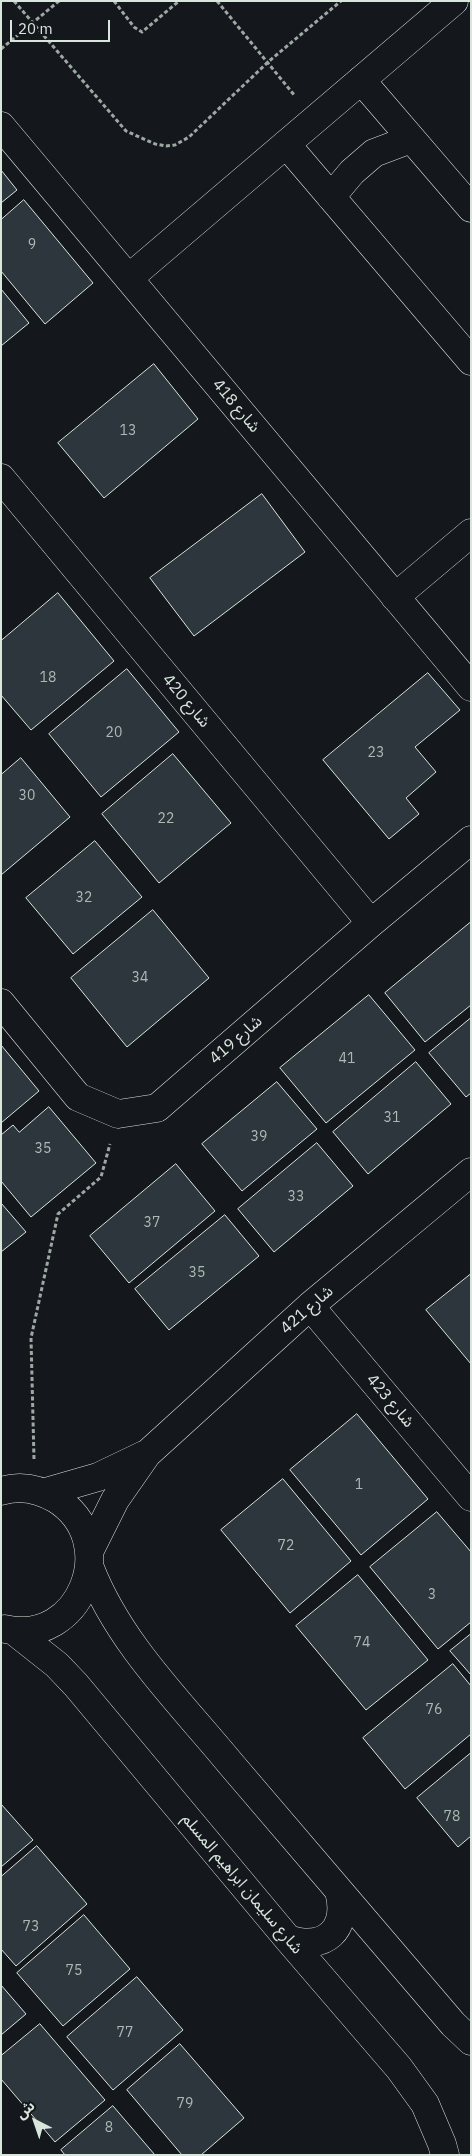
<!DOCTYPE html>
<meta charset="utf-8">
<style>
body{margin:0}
#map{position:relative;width:472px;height:2156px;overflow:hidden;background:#14181c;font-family:"IBM Plex Sans","Noto Sans Arabic",sans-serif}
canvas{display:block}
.frame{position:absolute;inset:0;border:2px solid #d8e6dc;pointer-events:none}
.north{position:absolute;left:10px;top:2096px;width:50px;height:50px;-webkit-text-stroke:4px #14181c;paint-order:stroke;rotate:319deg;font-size:14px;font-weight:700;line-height:20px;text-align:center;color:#d8e6dc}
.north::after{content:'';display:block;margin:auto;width:18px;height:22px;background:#d8e6dc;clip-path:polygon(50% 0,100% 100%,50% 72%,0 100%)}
.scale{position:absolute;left:10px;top:20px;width:100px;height:22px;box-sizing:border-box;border:2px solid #d8e6dc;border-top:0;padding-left:6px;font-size:15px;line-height:18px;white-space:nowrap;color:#d8e6dc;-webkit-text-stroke:4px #14181c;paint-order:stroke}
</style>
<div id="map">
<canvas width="472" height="2156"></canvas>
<div class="frame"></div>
<div class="north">ش</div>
<div class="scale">20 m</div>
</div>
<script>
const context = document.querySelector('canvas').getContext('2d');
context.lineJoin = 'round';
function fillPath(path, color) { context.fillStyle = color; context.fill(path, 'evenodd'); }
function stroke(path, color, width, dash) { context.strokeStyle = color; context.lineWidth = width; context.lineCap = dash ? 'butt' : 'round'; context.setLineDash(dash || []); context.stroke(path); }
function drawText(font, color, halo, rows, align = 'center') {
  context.font = font + ' "IBM Plex Sans","Noto Sans Arabic",sans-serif'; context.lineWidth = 4; context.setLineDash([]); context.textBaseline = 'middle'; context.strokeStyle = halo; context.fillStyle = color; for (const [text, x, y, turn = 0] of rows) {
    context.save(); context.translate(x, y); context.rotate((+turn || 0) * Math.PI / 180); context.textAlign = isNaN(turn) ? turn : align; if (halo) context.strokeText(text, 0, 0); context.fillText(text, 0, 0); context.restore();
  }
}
const building = new Path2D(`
 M 1,170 L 17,190 L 1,203 Z
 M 24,200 L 93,283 L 45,324 L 1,271 L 1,220 Z
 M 1,289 L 29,323 L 1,346 Z
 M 154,364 L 198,419 L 104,498 L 58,443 Z
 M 262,494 L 305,552 L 194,636 L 150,578 Z
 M 58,593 L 114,661 L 31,730 L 1,695 L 1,641 Z
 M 127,669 L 179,732 L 101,797 L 49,734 Z
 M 428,673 L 460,710 L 415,747 L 436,772 L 406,798 L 419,814 L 389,839 L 323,760 Z
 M 173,754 L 231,823 L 159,883 L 102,814 Z
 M 21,758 L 70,817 L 1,875 L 1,775 Z
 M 95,841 L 142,897 L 73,954 L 26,898 Z
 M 153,910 L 209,978 L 127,1047 L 71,978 Z
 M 471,922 L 471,1005 L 425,1042 L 385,993 Z
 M 369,995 L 415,1050 L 326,1123 L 280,1068 Z
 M 471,1018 L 471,1093 L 466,1097 L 429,1053 Z
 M 1,1045 L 39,1091 L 1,1123 Z
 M 416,1062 L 451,1104 L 368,1174 L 333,1132 Z
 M 277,1082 L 317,1129 L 242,1191 L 202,1144 Z
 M 49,1107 L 96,1163 L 31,1217 L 1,1181 L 1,1135 L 13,1125 L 19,1132 Z
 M 317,1143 L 353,1186 L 274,1252 L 238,1209 Z
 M 176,1164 L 215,1211 L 129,1283 L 90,1236 Z
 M 1,1203 L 26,1232 L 1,1252 Z
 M 225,1215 L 259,1256 L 169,1330 L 135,1289 Z
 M 471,1274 L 471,1364 L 426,1310 Z
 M 357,1414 L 428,1499 L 361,1555 L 290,1470 Z
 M 283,1479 L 351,1561 L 290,1613 L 221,1530 Z
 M 437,1512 L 471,1552 L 471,1622 L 438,1649 L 370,1567 Z
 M 358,1575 L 428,1660 L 366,1710 L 296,1626 Z
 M 471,1634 L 471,1675 L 450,1651 Z
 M 453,1664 L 471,1686 L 471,1734 L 405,1789 L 363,1738 Z
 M 471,1753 L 471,1836 L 458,1847 L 417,1798 Z
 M 1,1804 L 33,1840 L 1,1867 Z
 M 37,1846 L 87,1904 L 16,1966 L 1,1949 L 1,1877 Z
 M 84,1915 L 130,1969 L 63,2026 L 17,1973 Z
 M 137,1977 L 183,2030 L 113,2090 L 67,2037 Z
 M 1,1985 L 26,2014 L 1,2035 Z
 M 40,2024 L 105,2100 L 55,2142 L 1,2079 L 1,2056 Z
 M 180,2044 L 244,2118 L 201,2155 L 182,2155 L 127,2090 Z
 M 113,2106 L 155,2155 L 65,2155 L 61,2150 Z`);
fillPath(building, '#2c363c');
stroke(building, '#d8e6dc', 1);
const minor = new Path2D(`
 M 361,80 L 471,208
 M 1,126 L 471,687
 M 286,144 L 471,361
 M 331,197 L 352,172 L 374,153 L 411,139
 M 129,278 L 454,1
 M 1,478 L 371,923
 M 395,597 L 471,533
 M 1,1003 L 78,1097 L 118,1114 L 157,1108 L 371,923 L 471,840
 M 310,1306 L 471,1497
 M 1,1491 C 20,1485 39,1489 56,1499 C 123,1541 80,1647 5,1629
 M 46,1492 L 98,1477 L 144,1455
 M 90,1550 L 115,1500 L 147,1454 L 310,1306 L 471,1172
 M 90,1568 C 119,1643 179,1701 230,1763 C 304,1850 379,1937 453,2024 L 471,2041
 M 14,1631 L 57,1665 L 76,1685 L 288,1939 L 399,2068 L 425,2104 L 442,2144 L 445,2155
 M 288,1939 C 325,1951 349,1930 339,1891`);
stroke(minor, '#d8e6dc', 29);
stroke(new Path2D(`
 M 14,1 L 126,131 L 155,144 L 166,146 L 175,145 L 189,137 L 268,62 L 341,1
 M 114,1 L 134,27 L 142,32 L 179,1
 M 217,1 L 295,96
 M 1,49 L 59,1
 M 34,1459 L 31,1338 L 58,1214 L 101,1177 L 110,1144`), '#9da8a2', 3, [4, 2.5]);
stroke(minor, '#14181c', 28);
drawText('14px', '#adbab4', null, [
 ["9",32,245],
 ["13",128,431],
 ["18",48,678],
 ["20",114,733],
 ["23",376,753],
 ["30",27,796],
 ["22",166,819],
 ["32",84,898],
 ["34",140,978],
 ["41",347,1059],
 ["31",392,1118],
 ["39",259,1137],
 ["35",43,1149],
 ["33",296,1197],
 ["37",152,1223],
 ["35",197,1273],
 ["1",359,1485],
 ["72",286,1546],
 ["3",432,1595],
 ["74",362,1643],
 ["76",434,1710],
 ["78",452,1817],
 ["73",31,1927],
 ["75",74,1971],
 ["77",125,2033],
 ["79",185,2104],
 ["8",109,2128]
]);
drawText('16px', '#d8e6dc', '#14181c', [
 ["شارع 418",236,406,50],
 ["شارع 420",186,701,50],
 ["شارع 419",236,1040,-41],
 ["شارع 421",307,1310,-41],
 ["شارع 423",390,1401,50],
 ["شارع سليمان ابراهيم المسلم",242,1884,50]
]);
</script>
